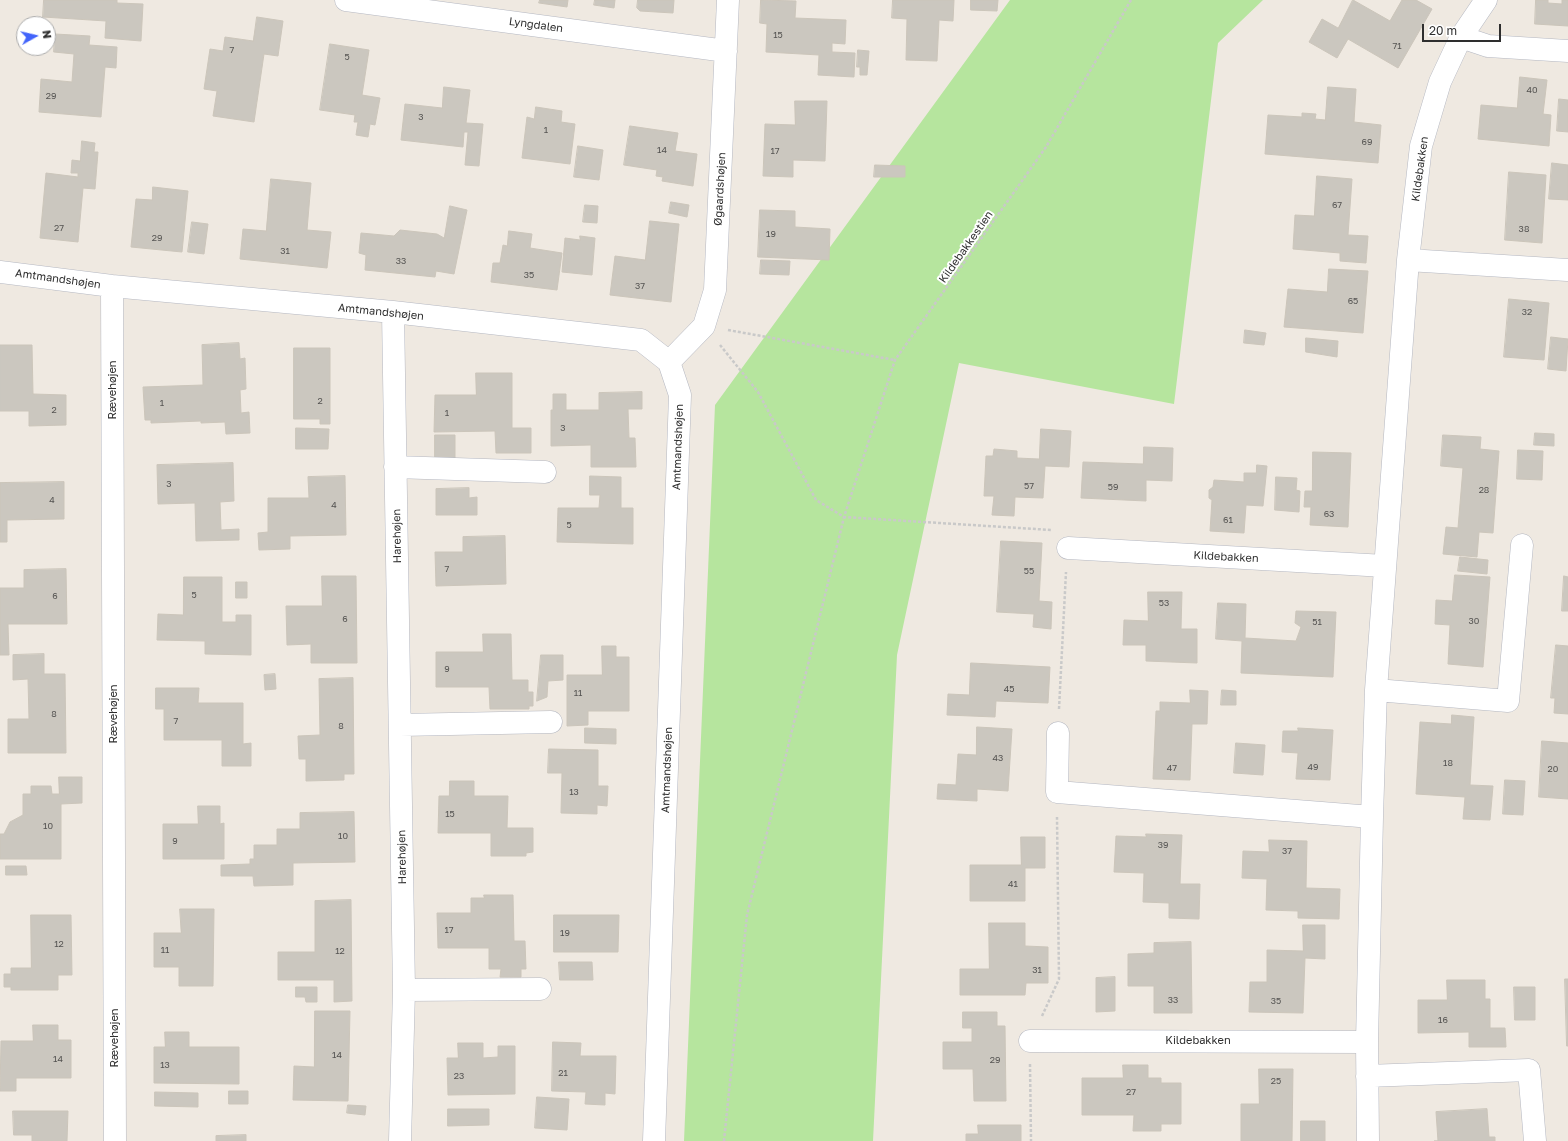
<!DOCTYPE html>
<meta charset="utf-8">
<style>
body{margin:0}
#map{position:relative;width:1568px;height:1141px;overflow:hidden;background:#efe9e1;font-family:"Golos Text",sans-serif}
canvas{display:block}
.north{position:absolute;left:16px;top:16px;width:40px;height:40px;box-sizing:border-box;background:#fff;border:1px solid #ababab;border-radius:50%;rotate:82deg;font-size:11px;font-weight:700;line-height:16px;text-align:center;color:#2e2e2e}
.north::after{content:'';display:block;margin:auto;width:14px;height:18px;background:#4264fb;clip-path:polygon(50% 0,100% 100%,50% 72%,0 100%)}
.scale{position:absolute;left:1422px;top:24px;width:79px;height:18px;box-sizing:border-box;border:2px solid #2e2e2e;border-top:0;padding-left:5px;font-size:12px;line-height:14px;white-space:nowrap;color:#2e2e2e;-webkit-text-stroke:3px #fff;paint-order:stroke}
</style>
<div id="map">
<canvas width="1568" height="1141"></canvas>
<div class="north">N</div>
<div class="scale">20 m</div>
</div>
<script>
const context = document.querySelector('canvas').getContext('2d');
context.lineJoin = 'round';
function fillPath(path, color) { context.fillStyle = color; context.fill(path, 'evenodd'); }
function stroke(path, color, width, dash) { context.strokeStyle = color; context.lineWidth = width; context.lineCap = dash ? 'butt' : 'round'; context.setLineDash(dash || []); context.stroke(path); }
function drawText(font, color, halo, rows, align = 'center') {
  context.font = font + ' "Golos Text",sans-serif'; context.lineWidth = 4; context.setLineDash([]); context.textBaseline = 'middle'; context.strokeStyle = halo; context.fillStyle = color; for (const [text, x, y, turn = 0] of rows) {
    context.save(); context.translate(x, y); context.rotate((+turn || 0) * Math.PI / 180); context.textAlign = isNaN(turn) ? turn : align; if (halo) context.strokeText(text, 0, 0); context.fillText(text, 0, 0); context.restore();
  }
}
fillPath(new Path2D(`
 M 1010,0 L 1263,0 L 1218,43 L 1174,404 L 959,363 L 897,655 L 873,1141 L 684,1141 L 715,405 Z`), '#b6e59e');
const building = new Path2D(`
 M 44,0 L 117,0 L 117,3 L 143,4 L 141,41 L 105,38 L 106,21 L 43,17 Z
 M 540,0 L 568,0 L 567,7 L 539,3 Z
 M 595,0 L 615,0 L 614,8 L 594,5 Z
 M 638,0 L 674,0 L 673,13 L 640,11 L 637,8 Z
 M 761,0 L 796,1 L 795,18 L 846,20 L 845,44 L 832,43 L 832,52 L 855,53 L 854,77 L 818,75 L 819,55 L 766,52 L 767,24 L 760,23 Z
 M 893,0 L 954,0 L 953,21 L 939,20 L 937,61 L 906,60 L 907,19 L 892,18 Z
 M 971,0 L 998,0 L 997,11 L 971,10 Z
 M 1353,0 L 1390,21 L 1402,0 L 1416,0 L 1432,9 L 1398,68 L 1348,39 L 1337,58 L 1309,42 L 1322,19 L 1338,28 Z
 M 1536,0 L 1548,0 L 1548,3 L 1562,4 L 1562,0 L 1568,0 L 1568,26 L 1535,24 Z
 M 257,17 L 283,21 L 278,56 L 264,54 L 254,122 L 213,116 L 217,91 L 204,89 L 210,49 L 223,51 L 225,37 L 253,41 Z
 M 55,34 L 90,36 L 89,45 L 117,47 L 116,68 L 105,67 L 101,117 L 39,112 L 41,79 L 72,82 L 74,54 L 54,52 Z
 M 330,44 L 369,50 L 362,95 L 380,98 L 375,125 L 370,124 L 368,137 L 356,135 L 358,122 L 354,122 L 355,115 L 320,110 Z
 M 858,50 L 869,51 L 867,75 L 860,75 L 860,67 L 857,67 Z
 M 1520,77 L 1547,80 L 1543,114 L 1551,115 L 1549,146 L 1478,139 L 1481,105 L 1517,108 Z
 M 444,87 L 470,90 L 466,123 L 483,124 L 479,166 L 465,165 L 468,132 L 464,132 L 463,147 L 401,140 L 405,104 L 442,108 Z
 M 1328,87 L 1356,89 L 1354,122 L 1381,125 L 1378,163 L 1265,154 L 1268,115 L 1302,117 L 1302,113 L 1316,114 L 1315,119 L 1325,120 Z
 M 1559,99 L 1568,100 L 1568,132 L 1557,131 Z
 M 795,101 L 827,101 L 825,161 L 793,160 L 793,177 L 763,176 L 765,124 L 795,125 Z
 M 536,107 L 562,111 L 561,122 L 575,124 L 570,164 L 522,158 L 527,117 L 534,119 Z
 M 630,126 L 678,133 L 675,151 L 697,154 L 693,186 L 662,181 L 663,177 L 656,176 L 657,170 L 624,165 Z
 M 82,141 L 95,143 L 94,152 L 98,152 L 95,189 L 83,188 L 78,242 L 40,238 L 46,173 L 78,177 L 78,173 L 71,173 L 72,160 L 80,161 Z
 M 578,146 L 603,150 L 599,180 L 574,177 Z
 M 1552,163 L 1568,165 L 1568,200 L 1549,199 Z
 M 875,165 L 905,166 L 905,177 L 874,177 Z
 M 1509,172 L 1546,175 L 1542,243 L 1505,240 Z
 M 1317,176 L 1352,179 L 1348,235 L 1368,236 L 1366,263 L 1340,261 L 1340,253 L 1293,249 L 1295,215 L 1314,216 Z
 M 271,179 L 311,183 L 307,230 L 331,232 L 327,268 L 240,259 L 243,229 L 266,231 Z
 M 153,187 L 188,191 L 182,252 L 131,247 L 136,199 L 152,200 Z
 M 671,202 L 689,205 L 687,217 L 669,213 Z
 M 585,205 L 598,206 L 597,223 L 583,222 Z
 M 450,206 L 467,210 L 454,274 L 436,271 L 435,277 L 365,270 L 366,255 L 359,253 L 361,233 L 394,236 L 400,230 L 437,234 L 444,238 Z
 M 760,210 L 795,211 L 795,227 L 830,229 L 829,260 L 758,257 Z
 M 650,221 L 679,224 L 671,302 L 610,295 L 615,256 L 645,260 Z
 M 192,222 L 208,224 L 204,254 L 188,252 Z
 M 509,231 L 532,234 L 530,248 L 562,253 L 557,290 L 491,282 L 493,263 L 500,263 L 503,245 L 507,246 Z
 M 580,236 L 595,238 L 592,275 L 562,272 L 565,238 L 580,240 Z
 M 761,260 L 790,261 L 789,275 L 760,274 Z
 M 1329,269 L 1368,271 L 1363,333 L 1284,327 L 1288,289 L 1327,292 Z
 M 1509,299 L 1549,303 L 1544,360 L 1504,357 Z
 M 1245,330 L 1266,333 L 1264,345 L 1244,343 Z
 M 1551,337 L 1568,339 L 1566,371 L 1548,369 Z
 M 1306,338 L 1338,341 L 1337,357 L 1306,352 Z
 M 239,343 L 240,359 L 245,358 L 246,389 L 240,390 L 241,413 L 249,412 L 250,433 L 226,434 L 225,422 L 201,423 L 201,421 L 151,423 L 151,420 L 145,420 L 143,387 L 203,385 L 202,345 Z
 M 0,345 L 32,345 L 33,394 L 66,395 L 66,425 L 29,426 L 29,411 L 0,411 Z
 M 294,348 L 330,348 L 330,424 L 320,424 L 320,419 L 294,419 Z
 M 476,373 L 512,373 L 512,428 L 531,428 L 531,453 L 496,453 L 495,431 L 434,432 L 435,395 L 476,395 Z
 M 642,392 L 642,409 L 628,409 L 629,438 L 635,438 L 636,467 L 591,467 L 591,445 L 551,446 L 551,410 L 553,410 L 553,394 L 566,394 L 566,410 L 599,410 L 599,393 Z
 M 296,428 L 329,429 L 328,449 L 296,449 Z
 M 1041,429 L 1071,431 L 1069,467 L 1045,466 L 1043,498 L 1015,497 L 1014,516 L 992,515 L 994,496 L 984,496 L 986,456 L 993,456 L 994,449 L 1017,451 L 1017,458 L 1039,459 Z
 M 1535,433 L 1554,434 L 1554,446 L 1534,445 Z
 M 435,435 L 455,435 L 455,460 L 435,460 Z
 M 1443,435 L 1481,437 L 1480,449 L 1499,451 L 1493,533 L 1479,532 L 1477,557 L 1443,554 L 1446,527 L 1458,528 L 1463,468 L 1441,466 Z
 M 1144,447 L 1173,448 L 1172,481 L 1146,480 L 1146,501 L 1081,498 L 1083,462 L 1143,464 Z
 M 1518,450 L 1543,451 L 1542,480 L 1517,479 Z
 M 1313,452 L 1351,453 L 1348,527 L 1310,525 L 1311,507 L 1304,507 L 1305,491 L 1312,491 Z
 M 233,463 L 234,501 L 220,502 L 221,530 L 239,529 L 239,540 L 196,541 L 195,503 L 158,504 L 157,465 Z
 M 1257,465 L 1267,466 L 1263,506 L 1246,505 L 1244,533 L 1210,531 L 1212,500 L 1209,498 L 1209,490 L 1213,487 L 1214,480 L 1244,482 L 1244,473 L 1256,473 Z
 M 345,476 L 346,535 L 290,536 L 290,549 L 259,550 L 258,533 L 268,532 L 268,498 L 309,498 L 308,477 Z
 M 590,476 L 621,477 L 621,508 L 633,508 L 633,544 L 557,542 L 558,508 L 599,508 L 600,495 L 590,495 Z
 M 1276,477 L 1297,478 L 1296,490 L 1300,491 L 1299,512 L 1275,510 Z
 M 64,482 L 64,519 L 7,520 L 7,542 L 0,542 L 0,483 Z
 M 469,488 L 469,498 L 477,497 L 477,515 L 436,515 L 436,489 Z
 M 505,536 L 506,584 L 436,586 L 435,552 L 463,552 L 463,537 Z
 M 1001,541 L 1042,543 L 1039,601 L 1052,602 L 1051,629 L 1033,627 L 1034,614 L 997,612 Z
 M 1460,557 L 1488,560 L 1487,574 L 1458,571 Z
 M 66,569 L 67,624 L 8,624 L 9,655 L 0,655 L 0,588 L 24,588 L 24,570 Z
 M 1455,575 L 1490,577 L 1483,667 L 1448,664 L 1450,625 L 1435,624 L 1436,600 L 1452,601 Z
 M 322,576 L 356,576 L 357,663 L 311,663 L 311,644 L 287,645 L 286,606 L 322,606 Z
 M 1564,576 L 1568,577 L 1568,611 L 1562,611 Z
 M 184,577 L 222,577 L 222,622 L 236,622 L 236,615 L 251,615 L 251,655 L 205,654 L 205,641 L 157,640 L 158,614 L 183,615 Z
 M 236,582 L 247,582 L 247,598 L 236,598 Z
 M 1148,592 L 1182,592 L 1181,629 L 1197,629 L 1197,663 L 1146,661 L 1146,645 L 1123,645 L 1124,620 L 1148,621 Z
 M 1218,603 L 1246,604 L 1245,638 L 1296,641 L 1301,627 L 1295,623 L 1296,611 L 1336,612 L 1333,677 L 1241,673 L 1242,641 L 1216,639 Z
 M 483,634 L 511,634 L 512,680 L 528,680 L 528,692 L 533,692 L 533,706 L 529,706 L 529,709 L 490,709 L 489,687 L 436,687 L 436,652 L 483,652 Z
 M 1556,645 L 1568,646 L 1568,714 L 1554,713 L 1555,698 L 1551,698 Z
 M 602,646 L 616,646 L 616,657 L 629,657 L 629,711 L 588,711 L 588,725 L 567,726 L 567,675 L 602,675 Z
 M 44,654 L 44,674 L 65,674 L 66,753 L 8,753 L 8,719 L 29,719 L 28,679 L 13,680 L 13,655 Z
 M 541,655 L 563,655 L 563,680 L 548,681 L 547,697 L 537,701 Z
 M 971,663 L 1050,667 L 1048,703 L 996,701 L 995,717 L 947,715 L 948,694 L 969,695 Z
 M 275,674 L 276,689 L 265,690 L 264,675 Z
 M 353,678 L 354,774 L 344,774 L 344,780 L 306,781 L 306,759 L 299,759 L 298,736 L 320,735 L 319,679 Z
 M 156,688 L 199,688 L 198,703 L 243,703 L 243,744 L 251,743 L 251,766 L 222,766 L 222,740 L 164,740 L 164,709 L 156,709 Z
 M 1190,690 L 1208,691 L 1207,724 L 1192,724 L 1190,780 L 1153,779 L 1156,711 L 1160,711 L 1160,702 L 1190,703 Z
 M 1222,690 L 1236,691 L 1236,705 L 1221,705 Z
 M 1452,715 L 1474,717 L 1470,785 L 1493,786 L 1490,820 L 1463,819 L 1465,797 L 1416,794 L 1420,722 L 1451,724 Z
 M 977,727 L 1012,729 L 1008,791 L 977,789 L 977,801 L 937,799 L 938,784 L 956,785 L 958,754 L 976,755 Z
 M 585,728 L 616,729 L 616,744 L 585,743 Z
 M 1298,728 L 1333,730 L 1330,780 L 1296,779 L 1298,753 L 1282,752 L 1283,731 L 1298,731 Z
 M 1542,741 L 1568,743 L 1568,799 L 1539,797 Z
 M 1236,743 L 1265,745 L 1263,775 L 1234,773 Z
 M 549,749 L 598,750 L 598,786 L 608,786 L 607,806 L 597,805 L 597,814 L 561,813 L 562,773 L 548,773 Z
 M 59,777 L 82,777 L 82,803 L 61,804 L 61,859 L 0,859 L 0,834 L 4,834 L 10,822 L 23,815 L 23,794 L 31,794 L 31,786 L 51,786 L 52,794 L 59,794 Z
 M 1505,780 L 1525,781 L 1523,815 L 1503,814 Z
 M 450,781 L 474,781 L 474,796 L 508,796 L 507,828 L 533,828 L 533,852 L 526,853 L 526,856 L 491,856 L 491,833 L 438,833 L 439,796 L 449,796 Z
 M 198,806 L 220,806 L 220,824 L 224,823 L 224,859 L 163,859 L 163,824 L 198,824 Z
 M 354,812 L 355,862 L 293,863 L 293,885 L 254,886 L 253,876 L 221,876 L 221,865 L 250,864 L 250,859 L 254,859 L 254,845 L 277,845 L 277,829 L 300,829 L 300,813 Z
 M 1146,834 L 1182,835 L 1180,884 L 1200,884 L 1199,919 L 1169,918 L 1169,903 L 1143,902 L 1144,873 L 1114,872 L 1116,836 L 1146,837 Z
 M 1021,837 L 1045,837 L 1045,868 L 1025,868 L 1025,901 L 970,901 L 970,865 L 1021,865 Z
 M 1269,840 L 1307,841 L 1306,888 L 1340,889 L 1339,919 L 1298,918 L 1298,911 L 1266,910 L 1267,879 L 1242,878 L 1243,851 L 1269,852 Z
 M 6,866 L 26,866 L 27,875 L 6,875 Z
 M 484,895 L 513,895 L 514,941 L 525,941 L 526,969 L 521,969 L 521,977 L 500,977 L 501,969 L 489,969 L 489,948 L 438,948 L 437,913 L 471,913 L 471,898 L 484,898 Z
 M 351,900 L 352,1001 L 334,1002 L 334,980 L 278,980 L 278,952 L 315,952 L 315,901 Z
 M 180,909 L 214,909 L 213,986 L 179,986 L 179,967 L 154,967 L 154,933 L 181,933 Z
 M 31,915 L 71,915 L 72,975 L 58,975 L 58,990 L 11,990 L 11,987 L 4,987 L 4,974 L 11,974 L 11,968 L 31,968 Z
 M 554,915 L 619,915 L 618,952 L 554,952 Z
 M 989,923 L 1025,923 L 1025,946 L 1048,947 L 1048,983 L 1026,983 L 1025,995 L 960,995 L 960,969 L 989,969 Z
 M 1303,925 L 1325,925 L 1325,959 L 1305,958 L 1303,1013 L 1249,1012 L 1250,982 L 1267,982 L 1267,950 L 1303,951 Z
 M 1191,942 L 1192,1013 L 1154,1013 L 1154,986 L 1128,986 L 1128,954 L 1154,953 L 1154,943 Z
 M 559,962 L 592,962 L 593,980 L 560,980 Z
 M 1115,977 L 1115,1011 L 1096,1012 L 1096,978 Z
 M 1565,979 L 1568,979 L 1568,1046 L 1567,1046 Z
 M 1447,980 L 1485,980 L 1485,999 L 1490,999 L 1490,1028 L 1505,1028 L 1506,1047 L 1469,1047 L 1469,1032 L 1418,1033 L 1418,1000 L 1447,1000 Z
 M 296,987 L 317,987 L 317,1002 L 306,1002 L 305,997 L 296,997 Z
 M 1514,987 L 1535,987 L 1535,1020 L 1515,1020 Z
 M 315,1011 L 350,1011 L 348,1101 L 293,1100 L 294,1066 L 314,1067 Z
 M 963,1012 L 997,1012 L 997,1026 L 1005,1026 L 1006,1101 L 974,1101 L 973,1069 L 943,1069 L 943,1042 L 972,1042 L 972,1028 L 963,1028 Z
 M 33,1025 L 58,1025 L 58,1040 L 71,1040 L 71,1078 L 16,1078 L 16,1091 L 0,1091 L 1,1041 L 33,1041 Z
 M 165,1032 L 189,1032 L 189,1047 L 239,1047 L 239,1084 L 154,1083 L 154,1047 L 165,1047 Z
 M 553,1042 L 581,1043 L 580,1056 L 616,1056 L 615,1094 L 605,1093 L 605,1105 L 585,1104 L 586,1092 L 552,1091 Z
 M 458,1043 L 483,1043 L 483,1058 L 498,1057 L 498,1046 L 515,1046 L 515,1094 L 448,1095 L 447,1058 L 458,1058 Z
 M 1123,1065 L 1148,1065 L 1148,1078 L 1161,1078 L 1161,1083 L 1181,1083 L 1181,1124 L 1161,1124 L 1161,1131 L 1133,1131 L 1134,1115 L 1082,1115 L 1082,1078 L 1123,1078 Z
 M 1259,1069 L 1293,1069 L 1292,1141 L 1241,1141 L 1241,1104 L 1259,1104 Z
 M 229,1091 L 248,1091 L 248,1104 L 229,1104 Z
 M 155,1092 L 198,1093 L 198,1107 L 155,1106 Z
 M 537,1097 L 569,1099 L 567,1130 L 535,1128 Z
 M 348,1105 L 366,1106 L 365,1115 L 347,1113 Z
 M 448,1109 L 489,1109 L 489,1125 L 448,1126 Z
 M 1487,1109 L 1489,1137 L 1495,1137 L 1495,1141 L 1434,1141 L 1438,1141 L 1436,1112 Z
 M 13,1111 L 68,1111 L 67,1141 L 32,1141 L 32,1135 L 14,1135 Z
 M 1301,1121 L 1325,1121 L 1325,1141 L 1301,1141 Z
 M 978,1125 L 1021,1125 L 1021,1141 L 966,1141 L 966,1134 L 978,1134 Z
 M 246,1135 L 246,1141 L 216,1141 L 216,1136 Z`);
fillPath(building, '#cbc7bf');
stroke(building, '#cbc5ba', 1);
const minor = new Path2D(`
 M 346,0 L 726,51
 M 1461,37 L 1488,46 L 1568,51
 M 1408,260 L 1567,270
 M 0,272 L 112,286 L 393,312 L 641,340 L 669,362 L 680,395 L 654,1141
 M 112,286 L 115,1141
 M 393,312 L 404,990 L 400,1141
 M 669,362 L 704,326 L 715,290 L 728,0
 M 395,467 L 545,472
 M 1068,548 L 1385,566
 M 1376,690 L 1508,701 L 1522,545
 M 400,725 L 551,722
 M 1058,733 L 1057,792 L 1372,817
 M 404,990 L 540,989
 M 1030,1041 L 1367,1042
 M 1367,1076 L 1529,1070 L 1535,1141
 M 1368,1141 L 1367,1042 L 1372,817 L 1376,690 L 1408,260 L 1421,146 L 1440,82 L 1461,37 L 1486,0`);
stroke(minor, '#b4b7c1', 23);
stroke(new Path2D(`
 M 728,330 L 895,360
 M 720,345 L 758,392 L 816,500 L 844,517 L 1051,530
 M 1059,709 L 1066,572
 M 1042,1016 L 1059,979 L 1057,817
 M 1030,1064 L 1031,1141
 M 724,1141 L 747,915 L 844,517 L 895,360 L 1046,147 L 1131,0`), '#c9c9c9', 2.5, [3, 2]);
stroke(minor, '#fff', 22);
drawText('9px', '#555452', null, [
 ["15",778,35],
 ["71",1397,46],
 ["7",232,50],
 ["5",347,57],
 ["40",1532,90],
 ["29",51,96],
 ["3",421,117],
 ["1",546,130],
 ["69",1367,142],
 ["14",662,150],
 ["17",775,151],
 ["67",1337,205],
 ["27",59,228],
 ["38",1524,229],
 ["19",771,234],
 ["29",157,238],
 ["31",285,251],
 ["33",401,261],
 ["35",529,275],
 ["37",640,286],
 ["65",1353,301],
 ["32",1527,312],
 ["2",320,401],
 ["1",162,403],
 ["2",54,410],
 ["1",447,413],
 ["3",563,428],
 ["3",169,484],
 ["57",1029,486],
 ["59",1113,487],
 ["28",1484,490],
 ["4",52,500],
 ["4",334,505],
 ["63",1329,514],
 ["61",1228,520],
 ["5",569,525],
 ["7",447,569],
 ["55",1029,571],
 ["5",194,595],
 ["6",55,596],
 ["53",1164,603],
 ["6",345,619],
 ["30",1474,621],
 ["51",1317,622],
 ["9",447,669],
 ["45",1009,689],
 ["11",578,693],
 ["8",54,714],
 ["7",176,721],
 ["8",341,726],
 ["43",998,758],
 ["18",1448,763],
 ["49",1313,767],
 ["47",1172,768],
 ["20",1553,769],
 ["13",574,792],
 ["15",450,814],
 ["10",48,826],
 ["10",343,836],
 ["9",175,841],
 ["39",1163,845],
 ["37",1287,851],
 ["41",1013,884],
 ["17",449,930],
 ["19",565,933],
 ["12",59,944],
 ["11",165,950],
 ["12",340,951],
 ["31",1037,970],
 ["33",1173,1000],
 ["35",1276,1001],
 ["16",1443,1020],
 ["14",337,1055],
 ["14",58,1059],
 ["29",995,1060],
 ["13",165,1065],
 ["21",563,1073],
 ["23",459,1076],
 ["25",1276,1081],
 ["27",1131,1092]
]);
drawText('11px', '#2e2e2e', '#fff', [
 ["Lyngdalen",536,25,8],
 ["Kildebakken",1420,169,-82],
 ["Øgaardshøjen",720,189,-87],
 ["Kildebakkestien",966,247,-55],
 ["Amtmandshøjen",58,279,8],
 ["Amtmandshøjen",381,312,6],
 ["Rævehøjen",113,390,-90],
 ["Amtmandshøjen",678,447,-88],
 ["Harehøjen",397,536,-91],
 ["Kildebakken",1226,557,3],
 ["Rævehøjen",114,714,-90],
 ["Amtmandshøjen",667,770,-88],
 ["Harehøjen",402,857,-91],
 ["Rævehøjen",115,1038,-90],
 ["Kildebakken",1198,1041]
]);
</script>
